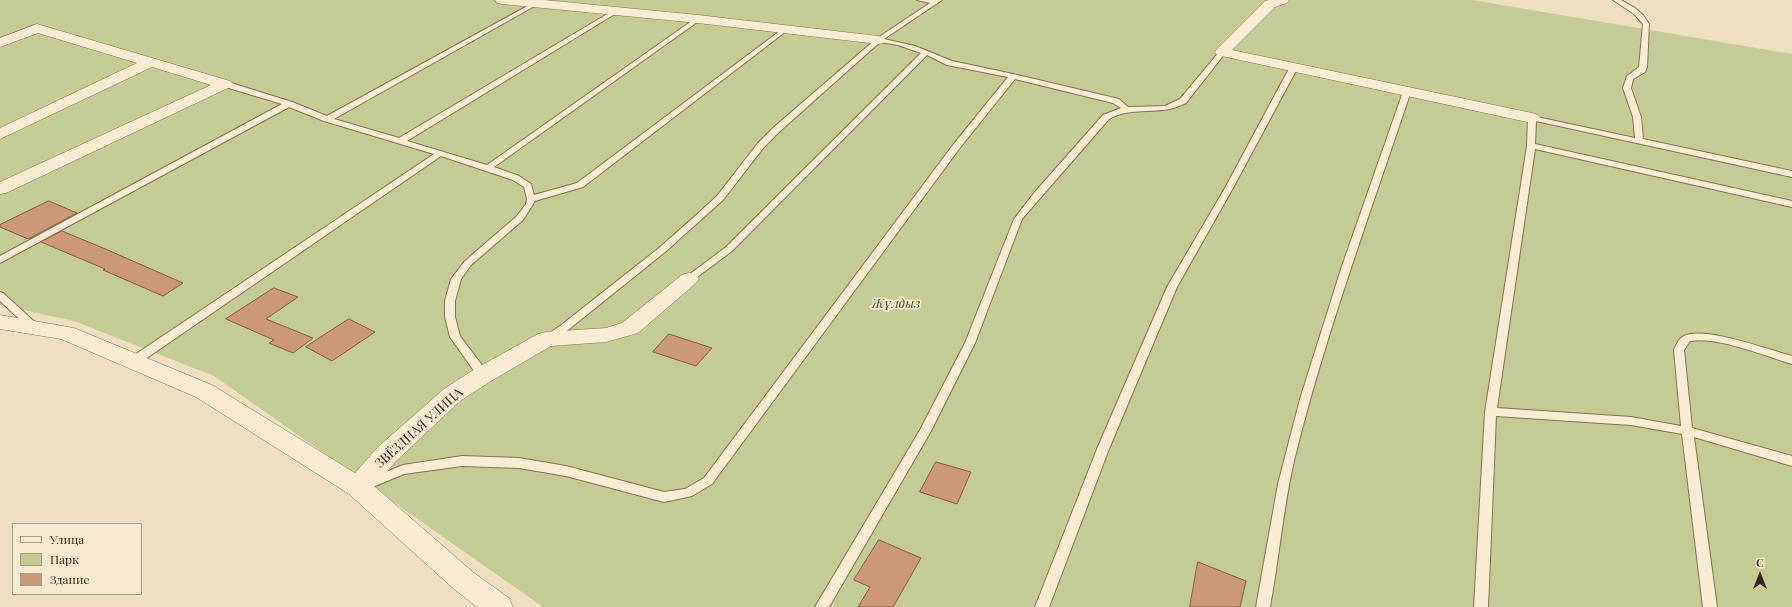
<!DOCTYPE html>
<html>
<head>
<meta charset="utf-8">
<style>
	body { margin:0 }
	#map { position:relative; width:1792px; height:607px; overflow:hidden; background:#eddfc0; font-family:"Playfair Display",serif }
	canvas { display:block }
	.legend { position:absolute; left:12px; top:523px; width:130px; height:72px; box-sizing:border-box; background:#f5ead0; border:1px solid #a89d88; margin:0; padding:5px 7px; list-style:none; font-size:12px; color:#35291d }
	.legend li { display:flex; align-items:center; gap:8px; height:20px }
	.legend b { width:20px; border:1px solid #a89d88 }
	.north { position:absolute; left:1740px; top:555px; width:40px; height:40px; -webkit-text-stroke:3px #f5ead0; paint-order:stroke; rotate:0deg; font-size:11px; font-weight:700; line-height:16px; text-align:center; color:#35291d }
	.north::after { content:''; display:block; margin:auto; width:14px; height:18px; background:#35291d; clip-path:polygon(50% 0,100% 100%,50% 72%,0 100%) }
</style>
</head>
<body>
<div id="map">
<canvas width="1792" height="607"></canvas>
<ul class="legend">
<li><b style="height:5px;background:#f8edd3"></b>Улица</li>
<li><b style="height:11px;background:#c5cb95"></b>Парк</li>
<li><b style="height:11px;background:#cb9976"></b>Здание</li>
</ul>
<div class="north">С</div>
</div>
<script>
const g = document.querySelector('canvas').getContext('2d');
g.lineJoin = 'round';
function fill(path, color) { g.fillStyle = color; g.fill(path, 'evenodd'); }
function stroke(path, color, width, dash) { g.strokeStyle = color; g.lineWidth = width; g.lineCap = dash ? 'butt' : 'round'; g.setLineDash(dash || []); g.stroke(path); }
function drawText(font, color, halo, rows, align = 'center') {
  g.font = font + ' "Playfair Display",serif'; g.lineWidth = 3.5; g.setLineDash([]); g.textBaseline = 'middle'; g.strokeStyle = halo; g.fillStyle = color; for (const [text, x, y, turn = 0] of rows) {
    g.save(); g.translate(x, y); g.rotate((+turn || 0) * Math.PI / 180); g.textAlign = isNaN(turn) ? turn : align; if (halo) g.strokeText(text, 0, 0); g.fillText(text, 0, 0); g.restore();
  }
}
fill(new Path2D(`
	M0 0H1472L1792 54V607H543L214 376 74 321 0 305Z`), '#c5cb95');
const building = new Path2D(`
	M49 201 77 213 28 239 0 227V225Z
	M62 231 103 248 183 283 163 296 103 270 105 269 41 242Z
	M274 288 298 297 266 319 313 338 293 353 269 343 274 340 226 319Z
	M349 319 375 332 332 361 306 347Z
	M669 334 712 348 696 366 653 352Z
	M936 462 971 472 957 504 920 492Z
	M879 540 921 558 893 607H858L870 587 854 580Z
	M1198 562 1246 581 1240 607H1190Z`);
fill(building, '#cb9976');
stroke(building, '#845a3f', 1);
const service = new Path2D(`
	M917 0H942L884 39 915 46 952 61 1013 74 1119 99 1128 107 1165 106 1180 99 1220 51 1226 52 1186 103C1160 117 1134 105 1109 119L1022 219 975 343 931 431 829 607H815L920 430 965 343 1014 219 1034 193 1103 115 1121 108 1113 103 1015 79 959 149 712 484 692 496 664 502 566 476 519 468 462 466 404 474 368 489 364 487 362 484 364 481 403 465 462 456 519 458 566 466 664 492 685 489 704 478 953 145 1008 77 947 65 927 55 732 251 692 281H686L684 279 686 277 726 247 921 53 898 45 880 42 779 132 764 147 723 200 665 252 568 330 550 341H542L541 339 560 326 659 248 693 218 717 196 758 143 773 128 876 39 930 3Z
	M1613 0H1621L1635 8 1643 15 1649 24 1647 67 1645 72 1633 79 1631 88 1641 117 1643 139 1792 171V177L1536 121 1535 144 1792 201V207L1535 149 1497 408 1631 417 1681 426 1674 350C1676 345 1679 338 1684 336 1706 326 1768 350 1792 356V364C1766 356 1716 336 1690 341L1684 350 1692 428 1792 456V466L1694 437 1717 607H1703L1682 434 1631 425 1496 416 1488 607H1474L1485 412 1527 146 1528 118 1532 116 1635 138 1633 117 1623 88 1627 76 1639 67 1643 24 1634 14Z
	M533 3 538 4 334 119 399 138 614 10H618V12L407 141 487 165 696 18H700V20L494 167 519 176 531 184 534 195 577 183 784 28 789 29 583 187 535 201 523 220 471 265 461 279 455 301V317L460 336 487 372 488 375 487 378H479L450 337 445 317V301L451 279 465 261 517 216 526 204 527 199 524 187 513 180 441 156 138 364H130L129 361 130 358 434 154 324 121 289 107 0 263V256L282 104 222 86V82H228L292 102 327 116Z
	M1291 65 1298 67 1233 188 1177 287 1109 449 1049 607H1035L1097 449 1167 287 1225 188Z
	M1404 89H1407L1411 91C1370 214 1325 335 1294 461 1283 509 1279 559 1270 607H1256L1278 484 1300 399 1342 266Z
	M0 292 3 293 38 325 39 327 38 329H30L0 301Z`);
const minor = new Path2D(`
	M495 0H544L698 15 878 36 883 37 885 40 883 43 878 44 698 23 502 4 497 3Z
	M1269 0H1289L1287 3 1275 7 1232 50 1532 113 1538 115 1540 118 1538 121 1532 123 1217 55 1215 52 1217 49 1265 1Z
	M37 24 230 81 233 84 230 87 6 193 0 194V182L211 85 152 67 0 139V128L137 63 38 33 0 47V38Z
	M689 273 696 275 699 279 696 283 638 333 606 342 551 346 491 381 460 401 396 461 374 486 474 573 509 598 513 607H477L454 589 349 494 196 397 61 339 0 329V315L74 328 212 385 355 473 378 447 444 389 475 369 538 334 546 332 606 328 622 323 682 275Z`);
stroke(service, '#867058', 2);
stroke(minor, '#867058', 1);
fill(service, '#f8edd3');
fill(minor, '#f8edd3');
drawText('italic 13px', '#465224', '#f5ead0', [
	["Жұлдыз",896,304]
]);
drawText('13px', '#35291d', '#f5ead0', [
	["ЗВЁЗДНАЯ УЛИЦА",419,428,-42]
]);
</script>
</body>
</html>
